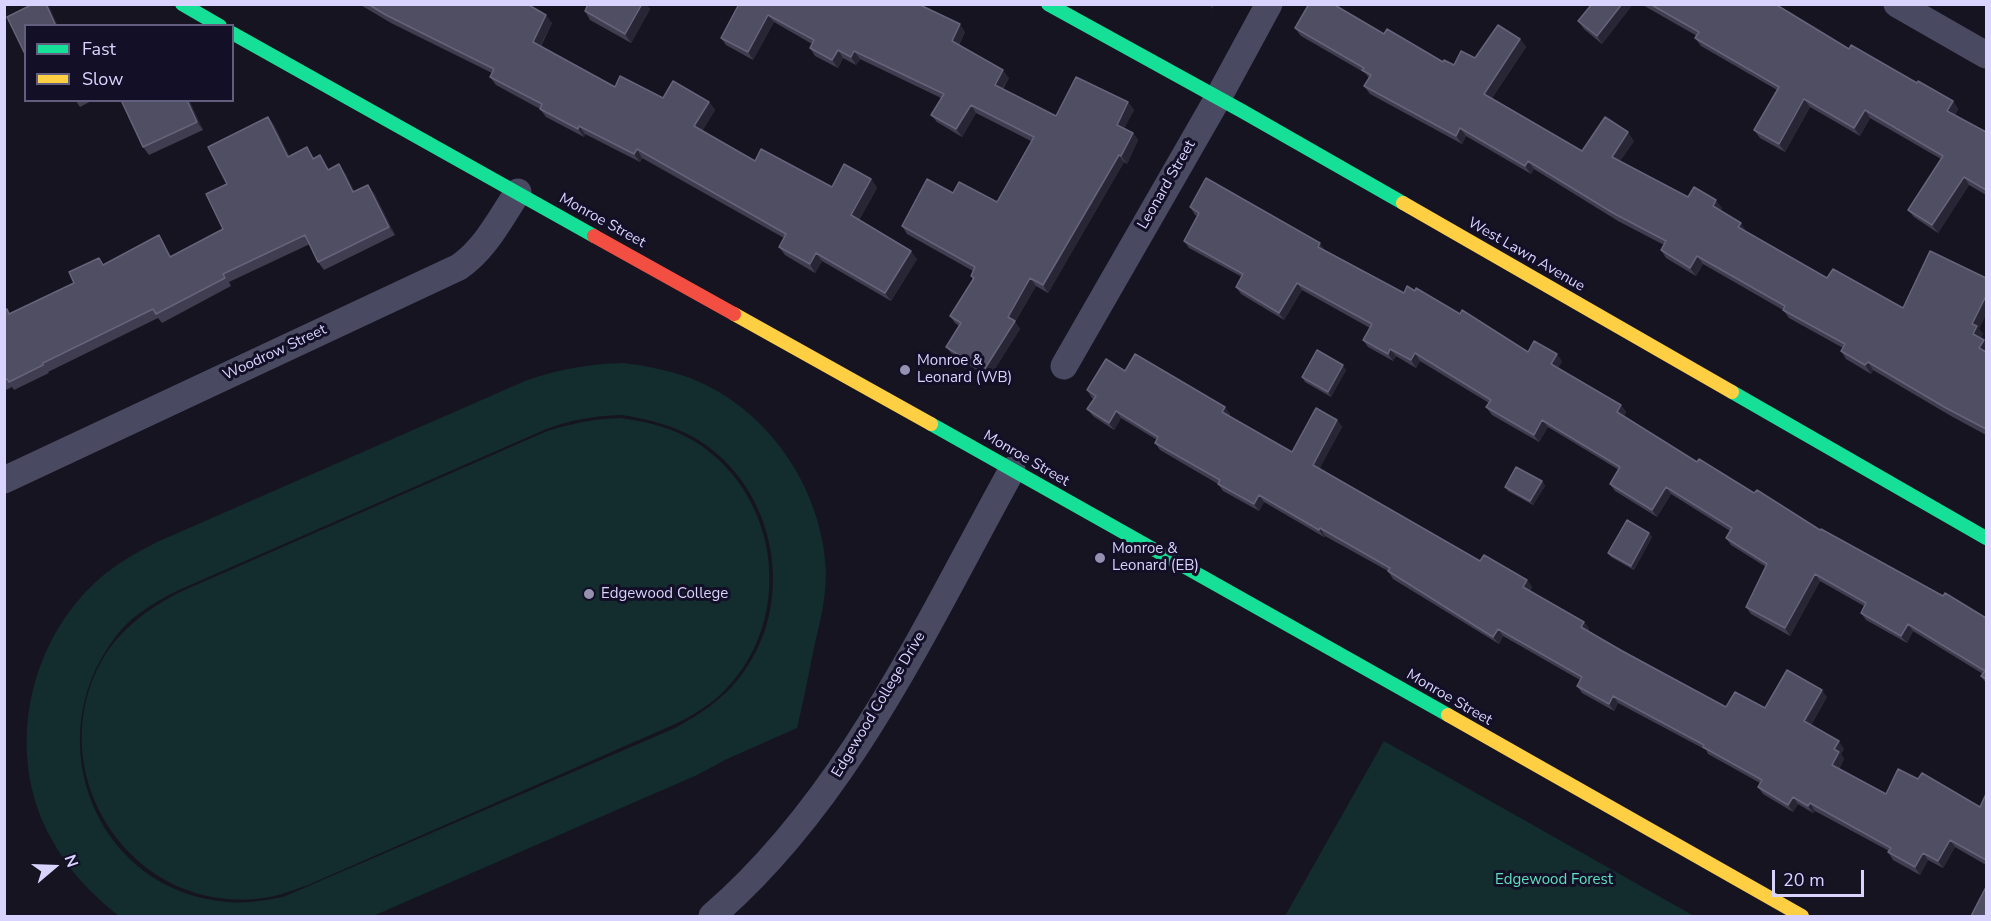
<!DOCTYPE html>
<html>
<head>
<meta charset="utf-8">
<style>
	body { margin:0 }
	#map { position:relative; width:1991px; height:921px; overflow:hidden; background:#161421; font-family:"Nunito Sans",sans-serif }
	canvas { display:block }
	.frame { position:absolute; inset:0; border:6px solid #d9d4ff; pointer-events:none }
	.legend { position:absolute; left:24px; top:24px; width:210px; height:78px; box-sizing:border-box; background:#130f26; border:2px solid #625e7d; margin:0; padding:8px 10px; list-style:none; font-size:18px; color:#d9d4ff }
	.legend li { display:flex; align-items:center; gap:12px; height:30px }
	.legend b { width:30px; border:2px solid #625e7d }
	.north { position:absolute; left:24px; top:837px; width:60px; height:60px; -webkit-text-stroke:4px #130f26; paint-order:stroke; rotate:71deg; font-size:16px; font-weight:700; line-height:24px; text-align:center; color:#d9d4ff }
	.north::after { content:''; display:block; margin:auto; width:21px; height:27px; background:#d9d4ff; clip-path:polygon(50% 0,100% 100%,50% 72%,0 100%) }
	.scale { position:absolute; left:1772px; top:870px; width:92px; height:27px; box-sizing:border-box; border:3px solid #d9d4ff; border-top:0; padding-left:8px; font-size:18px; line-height:21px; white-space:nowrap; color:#d9d4ff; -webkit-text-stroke:4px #130f26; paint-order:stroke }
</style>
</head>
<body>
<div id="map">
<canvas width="1991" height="921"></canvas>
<div class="frame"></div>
<ul class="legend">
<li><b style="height:8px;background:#16e098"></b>Fast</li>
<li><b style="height:8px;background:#ffcf43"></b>Slow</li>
</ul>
<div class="north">N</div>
<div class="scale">20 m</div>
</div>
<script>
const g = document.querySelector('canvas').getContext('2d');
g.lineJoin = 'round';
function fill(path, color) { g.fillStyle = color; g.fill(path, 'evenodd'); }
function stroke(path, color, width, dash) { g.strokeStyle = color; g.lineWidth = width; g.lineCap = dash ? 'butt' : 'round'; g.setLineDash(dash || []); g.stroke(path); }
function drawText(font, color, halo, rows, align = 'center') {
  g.font = font + ' "Nunito Sans",sans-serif'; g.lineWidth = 6; g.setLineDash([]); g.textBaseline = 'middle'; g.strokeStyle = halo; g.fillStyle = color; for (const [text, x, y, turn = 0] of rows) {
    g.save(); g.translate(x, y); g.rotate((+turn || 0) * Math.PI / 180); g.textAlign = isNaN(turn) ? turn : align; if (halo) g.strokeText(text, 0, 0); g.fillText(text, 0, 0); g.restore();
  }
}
fill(new Path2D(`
	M624 363C647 366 668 370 690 378 768 408 823 489 826 572 826 597 821 619 815 643 809 671 804 700 797 728L727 759 697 775 373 916H119C91 894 68 870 51 838 4 753 28 642 99 579 116 564 136 553 157 542L525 381C559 369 587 364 624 363ZM621 415C647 419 672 425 695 438 777 486 799 604 739 678 722 700 699 715 675 728L283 897C265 900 247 904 229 902 97 893 37 741 114 639 130 616 155 602 179 590L544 430C570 420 593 416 621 415Z
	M621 418C647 422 671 427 694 441 783 496 796 625 719 696 705 708 690 717 673 725L308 885C291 891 274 898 255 899 128 910 40 771 102 660 120 629 149 608 180 592L545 432C571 423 594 419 621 418Z
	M1384 741 1694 916H1285Z`), '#132c2d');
stroke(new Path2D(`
	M1897 4 1986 55
	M1064 366 1218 98 1269 4
	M4 480 459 267C486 248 500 219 518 192
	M712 916C848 799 926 625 1012 470`), '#4a4962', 27);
stroke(new Path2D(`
	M182 4 220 26
	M1048 4 1242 111 1403 203
	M232 33 594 236
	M1732 392 1986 538
	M931 424 1448 715`), '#16e098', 14);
stroke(new Path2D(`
	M1403 203 1732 392
	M734 314 931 424
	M1448 715 1802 916`), '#ffcf43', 14);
stroke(new Path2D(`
	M594 236 734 314`), '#f24e42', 14);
fill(new Path2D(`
	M359 4H527L552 23 541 46 615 87 663 98 709 102 715 110 702 131 755 161 832 187 871 179 877 188 859 220 917 259 891 301 822 261 815 273 785 255 779 247 784 238 642 158 640 162 585 134 584 137 546 117 540 109 496 85 490 77 492 73 391 23Z
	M588 4H646L650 9 631 43 590 20 585 11Z
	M739 4 965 32 959 45 1009 78 1003 89 1056 116 1128 102 1134 110 1124 128 1133 133 1138 140 1127 164 1124 162 1048 293 1036 286 1015 322 1020 329 989 378 952 354 946 347 959 326 955 323 950 316 973 280 971 276 973 271 907 234 902 226 953 193 997 202 1031 141 976 113 962 137 937 122 931 115 941 98 860 59 856 65 843 58 838 68 815 56 810 48 812 44 774 22 753 60 726 45 721 38Z
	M1592 4H1633L1602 44 1584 29 1578 21Z
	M1641 4H1775L1849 49 1953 101 1958 109 1955 115 1986 132V195L1969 185 1938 233 1914 217 1908 210 1941 159 1870 118 1860 136 1810 107 1785 152 1760 138 1754 130 1777 90 1701 46 1695 38 1697 36Z
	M1295 28 1384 34 1443 62 1454 65 1475 58 1520 39 1526 47 1492 98 1582 151 1634 141 1620 161 1688 197 1722 208 1720 211 1746 231 1827 278 1903 308 1979 329 1983 334 1980 338 1986 344V435L1951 416 1873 370 1871 374 1846 359 1841 351 1843 348 1789 318 1783 310 1703 264 1696 276 1666 258 1661 250 1664 245 1618 221 1534 169 1531 174 1466 136 1462 144 1370 94 1364 86 1369 78 1365 73 1301 36Z
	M75 100H93L80 107Z
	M189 100 203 130 149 155 143 147Z
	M268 117 274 125 289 156 307 147 314 158 320 155 329 170 345 173 354 191 374 193 395 235 324 270 318 262 310 244 229 282 231 286 162 323 158 318 48 372 49 373 14 390 12 387 4 391V310L10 314 74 283 104 264 159 235 171 256 223 229 227 184Z
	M1190 207 1325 250 1404 293 1460 314 1528 352 1562 361 1558 368 1621 405 1626 412 1624 416 1697 462 1820 530 1943 596 1986 618V683L1981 676 1983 674 1913 631 1907 643 1866 620 1861 613 1864 606 1820 581 1790 636 1751 614 1746 607 1766 567 1731 545 1726 538 1730 531 1671 494 1657 517 1615 491 1610 484 1619 470 1548 427 1539 442 1492 415 1486 407 1489 403 1420 361 1416 368 1396 356 1393 361 1368 347 1363 340 1370 328 1302 290 1284 320 1241 294 1236 287 1242 277 1189 248 1184 241 1197 216 1195 215Z
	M1346 370 1331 397 1305 382 1302 377Z
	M1125 371 1230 414 1229 416 1292 452 1337 420 1342 427 1319 469 1480 561 1527 580 1532 587 1530 591 1584 622 1589 629 1588 631 1726 707 1765 708 1827 697 1811 725 1844 749 1841 754 1844 759 1839 769 1886 794 1980 807 1986 794V865L1955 847 1943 868 1928 860 1920 875 1893 860 1888 852 1889 851 1815 811 1813 813 1798 804 1793 812 1763 794 1758 787 1760 783 1708 754 1706 750 1618 703 1614 711 1582 693 1577 686 1580 680 1503 636 1499 644 1393 579 1388 571 1325 536 1324 537 1264 502 1259 511 1223 491 1218 484 1160 450 1155 443 1157 440 1121 418 1114 430 1093 416 1087 409 1094 399 1092 398 1087 390Z
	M1542 481 1545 486 1533 505 1508 491 1505 487Z
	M1649 533 1652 537 1634 570 1611 557 1608 553Z`), '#403d50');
fill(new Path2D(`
	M46 4H48L50 8 58 26H56Z
	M642 4H646L650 9 631 43 625 34Z
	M1209 4H1215L1212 9Z
	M1622 4H1633L1602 44 1597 36Z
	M546 15 552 23 538 50 533 42Z
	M768 15 774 22 753 60 748 52Z
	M960 24 965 32 957 48 952 41Z
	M1520 39 1526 47 1489 102 1484 94Z
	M838 50 843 58 838 68 832 60Z
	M854 51 860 59 856 65 851 57Z
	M1003 70 1009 78 1000 92 995 85Z
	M1804 99 1810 107 1785 152 1779 144Z
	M187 100H189L203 130 197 122Z
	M1953 101 1958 109 1953 119 1947 111Z
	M709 102 715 110 700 134 694 126Z
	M1128 102 1134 110 1122 133 1117 125Z
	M971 105 976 113 962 137 956 129Z
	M1865 110 1870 118 1860 136 1854 128Z
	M268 117 274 125 294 165 288 157Z
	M579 126 585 134 584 137 578 129Z
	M1460 128 1466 136 1462 144 1456 136Z
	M1628 132 1634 141 1617 165 1612 157Z
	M1133 133 1138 140 1127 164 1121 156Z
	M637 149 642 158 640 162 634 154Z
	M1119 155 1124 162 1048 293 1043 285Z
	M1528 161 1534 169 1531 174 1525 166Z
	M339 164 345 173 359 200 353 192Z
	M1964 177 1969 185 1938 233 1932 225Z
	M871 179 877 188 857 223 851 215Z
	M368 185 374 193 395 235 389 227Z
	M1716 200 1722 208 1718 214 1713 206Z
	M1741 223 1746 231 1738 227Z
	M159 235 164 243 176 265 170 257Z
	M1320 243 1325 250 1323 254 1318 247Z
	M911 251 917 259 891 301 885 293Z
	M816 253 822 261 815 273 810 264Z
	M1697 256 1703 264 1696 276 1690 268Z
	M1030 278 1036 286 1015 322 1020 329 989 378 984 370 1008 317Z
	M1297 283 1302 290 1284 320 1279 313Z
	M1986 296V315L1979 329 1983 334 1979 342 1973 334 1972 324Z
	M1984 340 1986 344V353L1979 348Z
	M1390 349 1396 356 1393 361 1388 354Z
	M1415 353 1420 361 1416 368 1411 360Z
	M1557 354 1562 361 1557 371 1551 364Z
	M1868 362 1873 370 1871 374 1865 365Z
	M1343 365 1346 370 1331 397 1328 392Z
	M1621 405 1626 412 1622 419 1617 412Z
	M1225 407 1230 414 1227 419 1222 412Z
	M1116 411 1121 418 1114 430 1109 423Z
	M1337 420 1342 427 1318 472 1313 465Z
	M1542 420 1548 427 1539 442 1534 435Z
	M1542 481 1545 486 1533 505 1530 501Z
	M1666 487 1671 494 1657 517 1652 510Z
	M1259 495 1264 502 1259 511 1254 504Z
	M1320 528 1325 536 1324 537 1319 530Z
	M1649 533 1652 537 1634 570 1631 566Z
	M1815 574 1820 581 1790 636 1785 628Z
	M1527 580 1532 587 1528 594 1523 587Z
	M1584 622 1589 629 1586 635 1581 627Z
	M1908 624 1913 631 1907 643 1901 636Z
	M1498 629 1503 636 1499 644 1493 637Z
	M1822 690 1827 697 1809 728 1804 721Z
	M1613 696 1618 703 1614 711 1609 704Z
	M1839 741 1844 749 1841 754 1844 759 1837 772 1832 765 1834 749Z
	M1793 797 1798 804 1793 812 1788 805Z
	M1810 803 1815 811 1813 813 1808 806Z
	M1950 840 1955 847 1943 868 1938 861Z
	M1923 853 1928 860 1920 875 1915 867Z`), '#282635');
const building = new Path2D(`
	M33 4H46L56 26H26V56L7 17Z
	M368 4H527L546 15 533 42 615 87 620 76 663 98 673 81 709 102 694 126 755 161 761 149 832 187 844 164 871 179 851 215 911 251 885 293 816 253 810 264 779 247 786 234 637 149 634 154 579 126 578 129 540 109 542 104 490 77 494 69 386 15Z
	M588 4H642L625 34 585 11Z
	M739 4H918L960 24 952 41 1003 70 995 85 1056 116 1076 77 1128 102 1117 125 1133 133 1121 156 1119 155 1043 285 1030 278 1008 317 1015 321 984 370 946 347 961 323 950 316 974 278 971 276 975 267 902 226 927 179 953 193 959 182 997 202 1034 137 971 105 956 129 931 115 944 94 854 51 851 57 838 50 832 60 810 48 814 40 768 15 748 52 721 38Z
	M1309 4H1333L1384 34 1387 29 1443 62 1444 60 1454 65 1461 51 1475 58 1498 25 1520 39 1484 94 1582 151 1605 117 1628 132 1612 157 1688 197 1694 187 1716 200 1713 206 1741 223 1738 227 1827 278 1833 269 1903 308 1930 251 1986 278V296L1972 324 1977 326 1973 334 1984 340 1979 348 1986 352V429L1946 408 1868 362 1865 365 1841 351 1845 344 1783 310 1785 306 1697 256 1690 268 1661 250 1666 241 1613 213 1528 161 1525 166 1460 128 1456 136 1364 86 1371 75 1362 70 1364 68 1295 28Z
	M1592 4H1622L1597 36 1578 21Z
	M1650 4H1775L1849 49 1851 45 1917 83 1918 81 1953 101 1947 111 1986 132V190L1964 177 1932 225 1908 210 1943 156 1865 110 1854 128 1804 99 1779 144 1754 130 1779 87 1695 38 1699 32Z
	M121 100H187L197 122 143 147Z
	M268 117 288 157 307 147 313 159 320 155 328 170 339 164 353 192 368 185 389 227 318 262 305 235 223 274 225 278 156 314 153 309 43 363V365L9 382 7 379 4 380V310L7 309 9 314 74 283 69 272 99 258 103 265 159 235 170 257 223 229 206 194 227 184 208 147Z
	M1206 178 1320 243 1318 247 1404 293 1407 286 1415 291 1416 288 1460 314 1462 310 1528 352 1534 341 1557 354 1551 364 1621 405 1617 412 1697 462 1699 459 1754 493 1757 490 1820 530 1821 529 1943 596 1945 593 1986 618V679L1981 676 1985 671 1908 624 1901 636 1861 613 1866 603 1815 574 1785 628 1746 607 1767 564 1726 538 1732 528 1666 487 1652 510 1610 484 1620 467 1542 420 1534 435 1486 407 1491 400 1415 353 1411 360 1390 349 1388 354 1363 340 1372 324 1297 283 1279 313 1236 287 1243 274 1184 241 1199 213 1190 207Z
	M1317 350 1343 365 1328 392 1302 377Z
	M1135 354 1225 407 1222 412 1292 452 1316 408 1337 420 1313 465 1480 561 1484 555 1527 580 1523 587 1584 622 1581 627 1622 651 1726 707 1735 692 1765 708 1787 670 1822 690 1804 721 1839 741 1834 749 1839 752 1832 765 1886 794 1898 769 1918 779 1922 773 1980 807 1986 794V860L1950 840 1938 861 1923 853 1915 867 1888 852 1891 848 1810 803 1808 806 1793 797 1788 805 1758 787 1762 780 1703 747 1704 745 1613 696 1609 704 1577 686 1582 677 1498 629 1493 637 1388 571 1390 568 1320 528 1319 530 1259 495 1254 504 1218 484 1220 480 1155 443 1158 437 1116 411 1109 423 1087 409 1096 396 1087 390 1106 359 1125 371Z
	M1516 467 1542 481 1530 501 1505 487Z
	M1627 520 1649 533 1631 566 1608 553Z
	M1986 887V916H1971Z`);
fill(building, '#504e63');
stroke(building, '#66637b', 1.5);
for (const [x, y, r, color] of [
	[905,370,6,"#9591b1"],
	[1100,558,6,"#9591b1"],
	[589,594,6,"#9591b1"]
]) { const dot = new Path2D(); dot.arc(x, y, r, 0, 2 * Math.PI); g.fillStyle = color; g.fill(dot); stroke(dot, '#130f26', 2); }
drawText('15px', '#d9d4ff', '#130f26', [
	["Leonard Street",1167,185,-60],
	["Monroe Street",602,221,29],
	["West Lawn Avenue",1526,255,30],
	["Woodrow Street",275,353,-25],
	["Monroe Street",1026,459,30],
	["Monroe Street",1449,698,30],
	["Edgewood College Drive",879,705,-59]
]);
drawText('15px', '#d9d4ff', '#130f26', [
	["Monroe &",917,361],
	["Leonard (WB)",917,378],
	["Monroe &",1112,549],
	["Leonard (EB)",1112,566],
	["Edgewood College",601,594]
], 'left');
drawText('15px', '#5fe0c0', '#130f26', [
	["Edgewood Forest",1554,880]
]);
</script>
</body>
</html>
